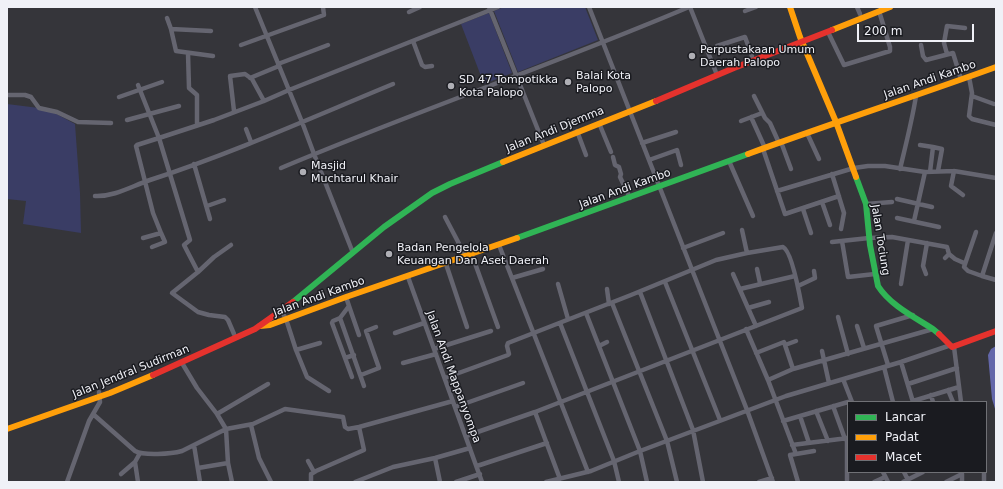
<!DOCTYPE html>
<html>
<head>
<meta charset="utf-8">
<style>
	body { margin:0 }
	#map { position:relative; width:1003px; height:489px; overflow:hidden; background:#35353a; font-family:"DejaVu Sans",sans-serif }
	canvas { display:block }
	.frame { position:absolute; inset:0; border:8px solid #f0f1f7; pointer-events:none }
	.legend { position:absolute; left:847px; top:401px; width:140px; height:72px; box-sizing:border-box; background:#1a1b20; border:1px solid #707176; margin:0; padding:5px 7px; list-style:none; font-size:12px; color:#f0f1f7 }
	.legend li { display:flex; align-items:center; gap:8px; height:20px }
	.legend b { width:20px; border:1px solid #707176 }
	.scale { position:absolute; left:857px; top:24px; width:117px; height:18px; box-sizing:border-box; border:2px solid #f0f1f7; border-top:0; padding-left:5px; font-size:12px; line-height:14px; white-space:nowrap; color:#f0f1f7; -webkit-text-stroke:3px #1a1b20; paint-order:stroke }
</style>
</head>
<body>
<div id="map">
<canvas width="1003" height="489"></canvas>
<div class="frame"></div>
<ul class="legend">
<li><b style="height:5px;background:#30b455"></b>Lancar</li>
<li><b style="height:5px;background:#ff9f0a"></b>Padat</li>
<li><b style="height:5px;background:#e5322d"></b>Macet</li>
</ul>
<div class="scale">200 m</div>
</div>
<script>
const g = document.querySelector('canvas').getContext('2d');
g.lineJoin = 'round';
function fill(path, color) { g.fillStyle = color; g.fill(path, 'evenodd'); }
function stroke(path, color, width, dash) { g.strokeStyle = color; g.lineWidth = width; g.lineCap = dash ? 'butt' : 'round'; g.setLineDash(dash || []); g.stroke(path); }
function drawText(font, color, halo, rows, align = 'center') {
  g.font = font + ' "DejaVu Sans",sans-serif'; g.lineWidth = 3; g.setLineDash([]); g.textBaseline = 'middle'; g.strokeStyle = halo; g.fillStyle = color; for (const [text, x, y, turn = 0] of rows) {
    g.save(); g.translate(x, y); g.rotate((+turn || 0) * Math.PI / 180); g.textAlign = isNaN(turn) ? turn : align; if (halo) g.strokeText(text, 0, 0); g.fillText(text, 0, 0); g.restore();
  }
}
fill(new Path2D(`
	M504 7H585L598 40 518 72 494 11Z
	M489 13 512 73 484 84 461 24Z
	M7 104 47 109 75 124 80 193 81 233 23 224 26 201 7 199Z`), '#3a3d65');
fill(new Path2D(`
	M996 346V412L992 399 988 355 991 349Z`), '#6367aa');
stroke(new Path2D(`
	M255 7 302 122 314 154 353 253
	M489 7 544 145
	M589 7 747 410 773 482
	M690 7 717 75
	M857 7 860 14
	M745 11 756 7
	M409 12 420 7
	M167 18 171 29
	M211 31 171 29 176 51 213 56
	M828 32 844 65 890 51V47L879 11
	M413 41 422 65 425 67 432 66
	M241 45 324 15 323 7
	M921 45 923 56 926 60 953 53 961 79
	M717 46 745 37 752 56
	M188 53 189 88 197 95V125
	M947 54 944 43 947 26 965 28
	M278 64 328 45
	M969 77 972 93 969 116 972 119 996 125
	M250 78 279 66
	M138 85 159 138 137 145 136 146 153 213 161 233 143 238
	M7 95H25L31 97 39 108 57 112 78 122 111 123
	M754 96 765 118 770 123 779 143
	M972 96 994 104
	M119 97 162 82
	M234 111 230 76 245 74 252 79 264 101
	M751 117 765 148
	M127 120 179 106
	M741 121 762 113
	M599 123 611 152
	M246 129 251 142
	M577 131 586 155
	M807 133 819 159
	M781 142 791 169
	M642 143 676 132
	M920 145 933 147 930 172
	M933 147 942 149 938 171
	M763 149 785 214 839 196
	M613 157 615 165 619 167 621 174 620 177 630 198
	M649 160 677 150 681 165
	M729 161 753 216
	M194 164 210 219
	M281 168C416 111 555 64 689 7
	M900 169C906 144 912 121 916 96
	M954 171 951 186 963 195
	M832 174 844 213 841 229
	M777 191 854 168 868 166H885L925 172 954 171 996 178
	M95 196C114 197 132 186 150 180 233 153 313 117 393 84
	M897 199 932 207
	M822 202 830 225
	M866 204 892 202
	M207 206 224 200
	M803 209 811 233
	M445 217 466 257
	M897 218 939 227
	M914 221 925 172
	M742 230 747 253
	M976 232 964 267 968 271 982 276
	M996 233 982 276 996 280
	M842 241 848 277 875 274
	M832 242 869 238 892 237 947 247 949 254 945 258
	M499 245 588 472
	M152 247 165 242 161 233
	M683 248 723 233
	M949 254 955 259 964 263
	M472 255 498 327
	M446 264 467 327
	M757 269 760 283
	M198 272 214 257 231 245
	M733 274 748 308 769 302
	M926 274 923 266 927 243
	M408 277 482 482
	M512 278 543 269
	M665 282 720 420
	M558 284 568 319
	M901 284 908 240
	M798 286 815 278 814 271
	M607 289 609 304
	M740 289 795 276
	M640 292 693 430 703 482
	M346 297 349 306 340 318 364 386
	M612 303 667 441 677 482
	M349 306 359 335
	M748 308 756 326
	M281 310 286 319 296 350 307 377 329 391
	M586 313 640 451 647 482
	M838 317 848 354
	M340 318 333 321 332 323 345 358 354 355
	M560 323 614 461 619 482
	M857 326 864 348
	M746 329 768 380 796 454
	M395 333 424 323
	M234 334 228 320 225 317 209 315 198 312 172 293 198 272 184 245 190 240 159 138 214 120 264 101 289 90 498 7
	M785 345 796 341
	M599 346 607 342
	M954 347 961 402
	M434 349 491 331
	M296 350 320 343
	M822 351 829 383
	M756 353 784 342 793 369
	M345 358 352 377
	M901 362 913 402
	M182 363 197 388 217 414 226 429 228 463 232 482
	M403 363 436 354
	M888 365 876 326 913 315
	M884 367 893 402
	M361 375 379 368 366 331 376 327
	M445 378 508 355 509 354 507 346 508 343 631 295 716 260 747 253 783 247C792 251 800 297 802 308L535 412 466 436
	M843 379 852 402
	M768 380 793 369 933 329
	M908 384 957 368
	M948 390 953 402
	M931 395 933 402
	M913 401 959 387
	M833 406 845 439
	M455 407 523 383
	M816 411 828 441
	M535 412 560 479
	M93 414 135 451C144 456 171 454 182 451L226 429 253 424 285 409 343 417 345 427 348 429 359 427 453 401
	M217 414 268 384
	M800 416 809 443
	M783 421 848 402
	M251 425 259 458 271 482
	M194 445 200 482
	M792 445 848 438
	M435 458 440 482
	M308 461 314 472
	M135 462 138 482
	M477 466 547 443
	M198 468 228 463
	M883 472 888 482
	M904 472 908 480
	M984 472V482
	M121 474 135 462 140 453
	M67 482 89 421 100 402 99 392
	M311 482V474L316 471 364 450 359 427
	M355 482 393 467 435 458 470 448
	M456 482 480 474
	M546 482 591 471 640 451 786 396 901 362 951 345
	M759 482 772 478
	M798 482 790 455 814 451
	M847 482V438
	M874 482 885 477
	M903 482 923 472
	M946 482 962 474V482`), '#656570', 4.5);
stroke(new Path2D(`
	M856 177 866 204 870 245 878 286C890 305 914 317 933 329L939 334
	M517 238 748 154
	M293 302 384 227 432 193 450 184 503 162`), '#30b455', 6);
stroke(new Path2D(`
	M790 7 800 37 836 122 856 177
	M832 30 890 7
	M748 154C830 124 913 97 996 67
	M503 162 656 101
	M260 326 270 325 346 297 517 238
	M7 429 110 393 153 375`), '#ff9f0a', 6);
stroke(new Path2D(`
	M656 101 734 68 832 30
	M939 334 952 347 996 331
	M153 375 255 329 293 302`), '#e5322d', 6);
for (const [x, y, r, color] of [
	[692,56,4,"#afafb5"],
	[568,82,4,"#afafb5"],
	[451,86,4,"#afafb5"],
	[303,172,4,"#afafb5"],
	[389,254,4,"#afafb5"]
]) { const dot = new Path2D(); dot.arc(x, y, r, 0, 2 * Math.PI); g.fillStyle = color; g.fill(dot); stroke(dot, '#1a1b20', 1.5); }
drawText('11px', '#f0f1f7', '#1a1b20', [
	["Perpustakaan Umum",700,50],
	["Daerah Palopo",700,63],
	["Balai Kota",576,76],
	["Palopo",576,89],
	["SD 47 Tompotikka",459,80],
	["Kota Palopo",459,93],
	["Masjid",311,166],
	["Muchtarul Khair",311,179],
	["Badan Pengelola",397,248],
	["Keuangan Dan Aset Daerah",397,261]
], 'left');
drawText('11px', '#f0f1f7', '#1a1b20', [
	["Jalan Andi Kambo",930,80,-19],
	["Jalan Andi Djemma",555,130,-22],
	["Jalan Andi Kambo",625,189,-20],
	["Jalan Tociung",880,240,81],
	["Jalan Andi Kambo",319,297,-20],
	["Jalan Jendral Sudirman",131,372,-22],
	["Jalan Andi Mappanyompa",453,377,70]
]);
</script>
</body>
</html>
